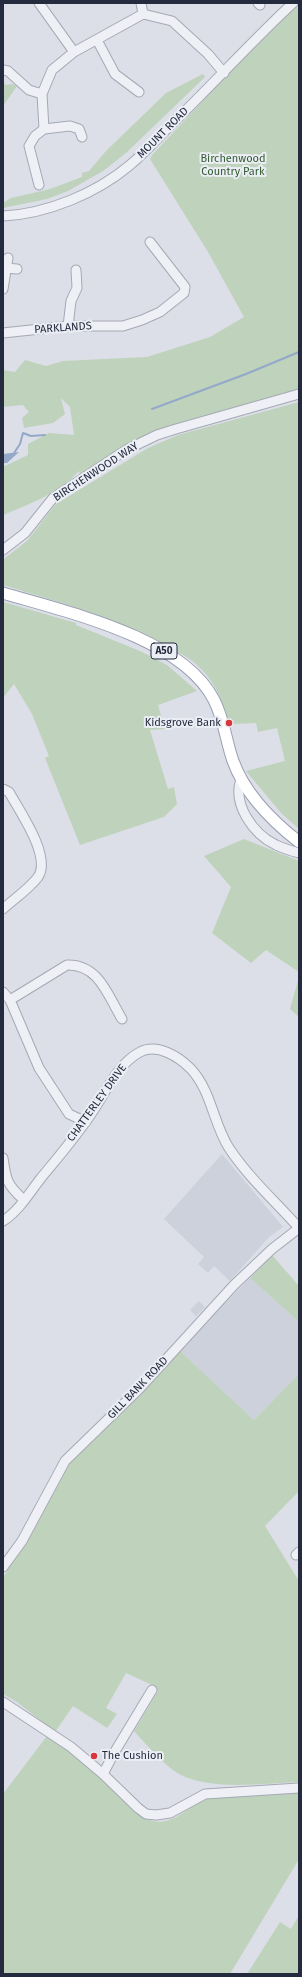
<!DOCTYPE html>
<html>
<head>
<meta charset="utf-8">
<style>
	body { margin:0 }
	#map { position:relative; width:302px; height:1977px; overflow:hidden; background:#dcdfe7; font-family:"Fira Sans",sans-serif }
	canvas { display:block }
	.frame { position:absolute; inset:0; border:4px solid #252b3e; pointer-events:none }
</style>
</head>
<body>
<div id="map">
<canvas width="302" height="1977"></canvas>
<div class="frame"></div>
</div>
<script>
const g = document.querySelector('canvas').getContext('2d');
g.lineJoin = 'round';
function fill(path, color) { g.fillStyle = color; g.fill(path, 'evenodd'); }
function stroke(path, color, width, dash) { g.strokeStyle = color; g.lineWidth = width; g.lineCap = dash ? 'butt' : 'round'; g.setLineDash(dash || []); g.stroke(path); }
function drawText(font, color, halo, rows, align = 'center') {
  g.font = font + ' "Fira Sans",sans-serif'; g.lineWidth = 4; g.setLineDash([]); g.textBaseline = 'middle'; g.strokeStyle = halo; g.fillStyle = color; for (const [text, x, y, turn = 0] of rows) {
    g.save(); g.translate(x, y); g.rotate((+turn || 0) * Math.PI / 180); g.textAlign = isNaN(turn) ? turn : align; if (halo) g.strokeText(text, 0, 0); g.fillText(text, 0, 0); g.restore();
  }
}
fill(new Path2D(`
	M222 1154 283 1227 269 1237 230 1281 214 1266 208 1273 198 1264 204 1257 164 1219Z
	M250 1278 299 1322V1374L254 1420 180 1351 203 1325Z
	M199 1301 205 1307 196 1316 190 1310Z`), '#cdd1dc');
fill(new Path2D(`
	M299 3V394L155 436 81 480 79 471C59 493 30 504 3 515V467L28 455V444L49 433 74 435 70 407 61 398 65 414 53 423 24 428 22 418 29 412 23 405 3 407V370L15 372 25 360 46 366 63 361 147 357 210 337 244 317 208 252 150 159 152 155 268 32Z
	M203 74 205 77 126 153 103 171 68 191 47 199 3 208V203L11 198 50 189 82 177V173L89 171 106 151 166 93Z
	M3 82 6 85 12 84 17 86 3 106Z
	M299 402V829L281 813 246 771 285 761 277 728 258 732 256 723 230 724C223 703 217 685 201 669 194 661 185 656 176 651 124 619 61 603 3 585V562L5 558 27 541 56 504 148 448 178 435Z
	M3 602 76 623V625L140 651 167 665 197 691 158 705 165 729 150 730 168 789 174 787 177 804 164 817 80 845 45 758 49 756 32 714 14 684 3 698Z
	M244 839 299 861V972L266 950 251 963 212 933 231 887 204 856Z
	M299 977V1017L290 1009Z
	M272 1255 299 1286V1322L250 1278Z
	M180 1351 254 1420 299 1374V1491L265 1526 299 1581V1782C263 1783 214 1791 181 1775 166 1768 145 1743 134 1731L158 1691 150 1684 126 1673 106 1708 117 1714 107 1728 73 1706 55 1732 17 1702 3 1694V1578L66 1466Z
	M47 1736C63 1746 79 1757 93 1770 111 1785 130 1815 153 1821 173 1826 190 1805 208 1798 228 1791 276 1794 299 1793V1859L230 1974H3V1794Z
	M299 1915V1974H247L280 1922 291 1929Z`), '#bfd2bc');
fill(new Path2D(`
	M19 452 7 463H3V454Z`), '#94a8ca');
stroke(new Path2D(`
	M152 409 246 374 299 352
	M14 453 20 444 23 433 31 436 45 435`), '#94a8ca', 2);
const minor = new Path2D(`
	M39 3 74 52
	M141 3 143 14
	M258 3 260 5
	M97 40 115 74 139 92
	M3 70 8 71 29 90 42 94
	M44 129 70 126 79 129 82 137
	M39 185 29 146 35 136 44 129 42 94 52 70 74 52 143 14 172 21 208 54 224 73
	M3 216C47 214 97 193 130 165 148 150 163 132 180 116 218 79 254 39 293 3
	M6 268 17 269
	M3 289 8 258
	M68 326 71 301 77 288 76 270
	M3 333 68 326H123L142 320 160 312 184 293 185 287 150 242
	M3 550 25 533 53 498 126 450 157 435 176 429 299 394
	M241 779C232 804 253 834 276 845 283 848 291 851 299 853
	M3 789 9 792C19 810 52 857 38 877 29 889 14 899 3 909
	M3 992 10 1000 39 1068 69 1114 86 1122
	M10 1000 67 965C99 964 108 996 122 1019
	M3 1158C6 1180 7 1185 24 1200
	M3 1221C19 1211 30 1192 41 1178 60 1155 79 1133 95 1108 107 1089 119 1063 140 1052 158 1043 179 1057 191 1069 212 1092 213 1123 229 1148 248 1177 276 1202 299 1228
	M296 1555 299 1552
	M3 1567 22 1541 65 1461 140 1388 234 1285 272 1249 299 1228
	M3 1702 71 1747 103 1774 138 1808 146 1814 156 1815 170 1813 205 1794 299 1788
	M103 1774 114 1753 152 1690`);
const major = new Path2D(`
	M3 593C66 612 182 637 214 700 224 719 226 741 233 761 245 794 272 821 299 842`);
stroke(minor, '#a5a9b4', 11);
stroke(major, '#9aa1b3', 13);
stroke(minor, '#eef0f5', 9);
stroke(major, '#fff', 11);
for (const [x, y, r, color] of [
	[229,723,4,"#d6363c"],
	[94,1756,4,"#d6363c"]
]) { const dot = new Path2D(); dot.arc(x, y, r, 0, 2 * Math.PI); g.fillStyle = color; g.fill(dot); stroke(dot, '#ebeef5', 1.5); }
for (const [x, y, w] of [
	[164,651,26]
]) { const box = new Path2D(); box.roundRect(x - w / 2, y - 8, w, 16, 3); g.fillStyle = '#ebeef5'; g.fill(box); stroke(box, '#252b3e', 1); }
drawText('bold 10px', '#252b3e', null, [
	["A50",164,651]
]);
drawText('11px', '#252b3e', '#ebeef5', [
	["MOUNT ROAD",163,133,-45],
	["PARKLANDS",63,328,-4],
	["BIRCHENWOOD WAY",96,472,-33],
	["CHATTERLEY DRIVE",97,1103,-54],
	["GILL BANK ROAD",138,1388,-46]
]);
drawText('11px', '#345b31', '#ebeef5', [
	["Birchenwood",233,159],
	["Country Park",233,172]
]);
drawText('11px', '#252b3e', '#ebeef5', [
	["Kidsgrove Bank",221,723],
	["The Cushion",102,1756,"left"]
], 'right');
</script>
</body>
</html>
